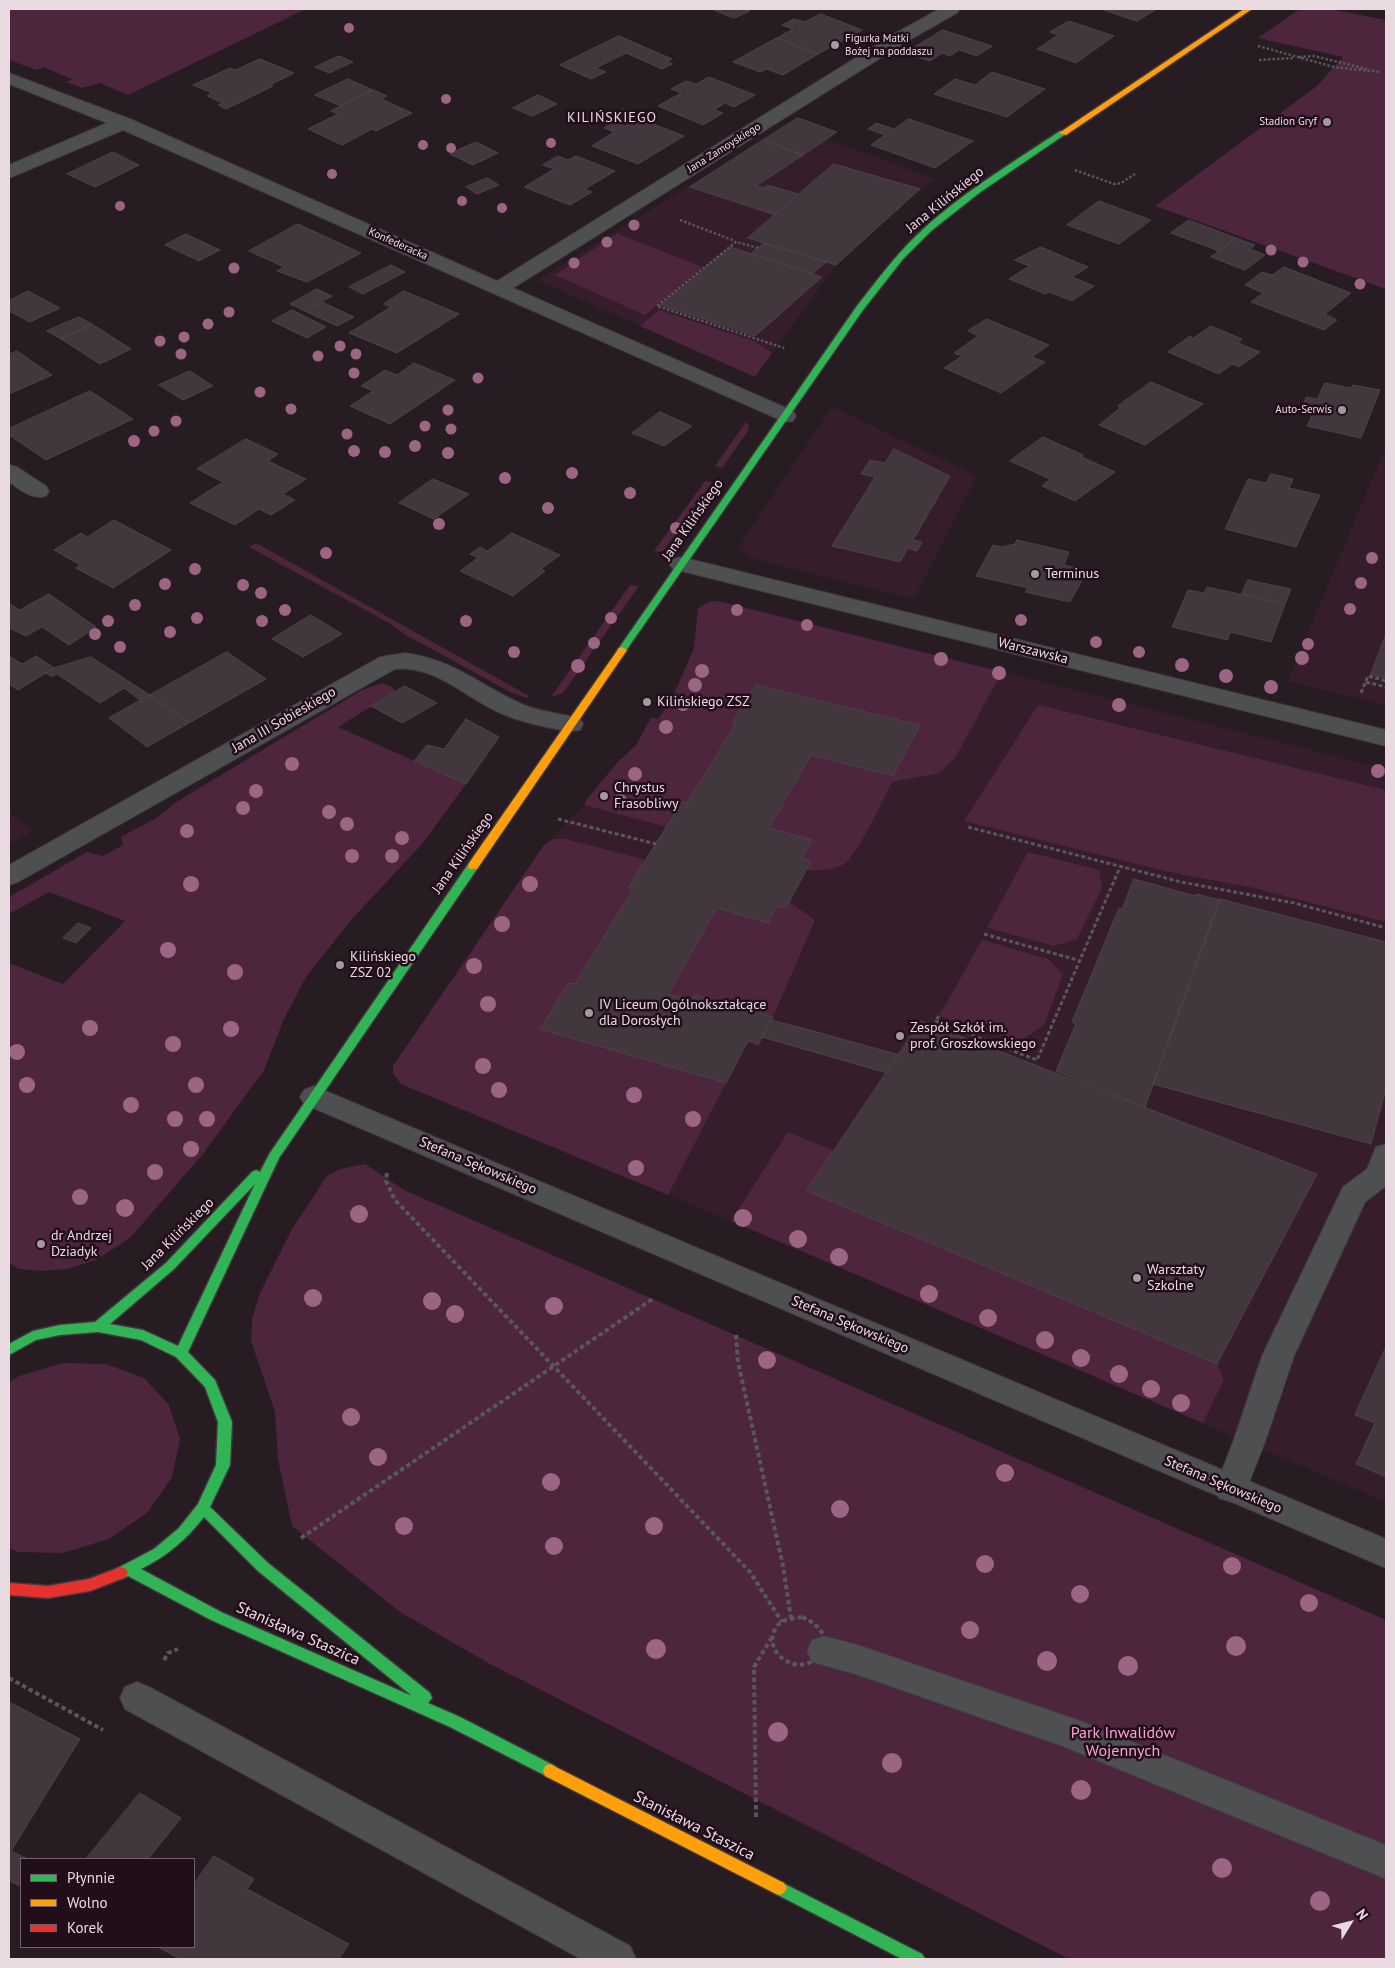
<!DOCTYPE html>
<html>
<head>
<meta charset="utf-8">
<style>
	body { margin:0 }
	#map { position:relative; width:1395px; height:1968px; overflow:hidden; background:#271c22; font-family:"PT Sans",sans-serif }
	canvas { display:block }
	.frame { position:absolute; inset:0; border:10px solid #e9dae2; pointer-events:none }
	.legend { position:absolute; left:20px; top:1858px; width:175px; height:90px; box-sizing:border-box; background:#220e1a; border:1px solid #72606a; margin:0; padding:6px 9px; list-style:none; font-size:15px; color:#e9dae2 }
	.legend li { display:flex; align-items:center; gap:10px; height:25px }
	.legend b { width:25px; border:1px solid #72606a }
	.north { position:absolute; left:1325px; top:1898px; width:50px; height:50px; -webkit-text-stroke:4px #220e1a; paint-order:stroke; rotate:54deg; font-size:14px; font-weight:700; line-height:20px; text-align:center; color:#e9dae2 }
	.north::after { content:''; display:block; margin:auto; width:18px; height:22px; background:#e9dae2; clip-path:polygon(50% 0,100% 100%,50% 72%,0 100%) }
</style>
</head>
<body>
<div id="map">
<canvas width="1395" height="1968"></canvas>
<div class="frame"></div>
<ul class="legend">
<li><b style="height:6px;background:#30b455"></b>Płynnie</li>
<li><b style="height:6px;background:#ff9f0a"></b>Wolno</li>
<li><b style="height:6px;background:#e5322d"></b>Korek</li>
</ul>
<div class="north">N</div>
</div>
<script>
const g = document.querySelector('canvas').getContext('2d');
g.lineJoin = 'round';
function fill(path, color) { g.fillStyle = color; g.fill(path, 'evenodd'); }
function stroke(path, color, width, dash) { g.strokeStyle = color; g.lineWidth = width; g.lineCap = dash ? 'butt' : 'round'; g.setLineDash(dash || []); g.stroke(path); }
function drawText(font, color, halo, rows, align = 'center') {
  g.font = font + ' "PT Sans",sans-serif'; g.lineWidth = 5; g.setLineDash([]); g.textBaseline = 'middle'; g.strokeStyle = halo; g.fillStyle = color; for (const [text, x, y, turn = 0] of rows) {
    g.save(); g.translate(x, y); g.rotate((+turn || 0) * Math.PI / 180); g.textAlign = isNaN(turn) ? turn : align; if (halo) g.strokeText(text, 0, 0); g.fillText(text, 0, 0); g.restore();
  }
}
fill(new Path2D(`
	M826 139 936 179 920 189 836 265 755 377 537 280 763 140 803 155Z
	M832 407 977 476 914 599 755 559 738 548Z
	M1386 446V705L1288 681Z
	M711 601 722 602 797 620 1386 769V1502L731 1221 401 1084 393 1073V1066L544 845 584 805 587 799 618 762 636 745 651 718 658 719 672 699 694 648 698 608Z
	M9 812 33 831 9 844Z`), '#361d2c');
fill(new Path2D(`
	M9 9H306L128 95 100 83 82 88 67 82 72 79 43 67 37 70 9 60Z
	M1300 9H1330L1386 20V289L1155 206 1317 86 1343 57 1258 38Z
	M618 233 621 235 703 267 645 315 555 275Z
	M659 310 754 341 772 353 755 377 640 326Z
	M746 422 749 425 748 431 722 468 715 466Z
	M705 481 712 482 662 553 654 551Z
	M256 543 529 696 528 698 512 693 404 634 389 623 249 547Z
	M630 585 639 586 563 693 551 697Z
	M711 601 722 602 1002 672 955 758 939 773 892 782C883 800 859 852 845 863 835 871 818 870 807 870L811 861 802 858 812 840 769 828 811 755 893 776 920 725 756 685 733 722 736 724 687 803 682 802 667 827 584 805 587 799 618 762 636 745 651 718 658 719 672 699 694 648 698 608Z
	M382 683 392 687 395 692 338 727 466 784 422 844 352 919 306 977 284 1019 264 1070 203 1154 130 1238 96 1260 67 1269 42 1271 19 1269 9 1263V963L63 984 125 921 49 892 9 914V897L87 852 103 856 123 845 121 837 158 817 176 802 362 690Z
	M1038 705 1386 790V922L1254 888 1165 871 964 821Z
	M554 839H566L646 860 633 889 575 984 569 983 541 1029 726 1083 668 1195 401 1084 393 1073V1066L544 845Z
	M1028 852 1099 870 1102 888 1077 939 1054 946 987 928Z
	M789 902 815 920 773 1017 696 995 692 1001 668 994 717 908 768 923 777 906 786 908Z
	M982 940 1048 959 1063 974 1044 1025 1020 1041 939 1016Z
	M788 1132 834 1151 807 1191 1217 1364 1224 1379 1203 1423 731 1221Z
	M365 1164 404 1190 1386 1620V1959H1069L490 1664 400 1612 292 1526 278 1459 275 1412 251 1341 252 1319 260 1293 292 1229 327 1176 340 1169Z
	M63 1363 106 1364 144 1378 169 1405 180 1439 172 1477 148 1512 109 1539 63 1553 18 1552 9 1548V1382L19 1376Z`), '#4d253d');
const building = new Path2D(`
	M712 9H745L750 11 734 18Z
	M1101 9H1157L1137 21Z
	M821 14 862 30 818 54 777 38 793 29 782 25 794 19 804 22Z
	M1069 21 1114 36 1076 63 1037 49 1058 35 1050 32Z
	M943 30 992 46 977 56 959 50 950 56 942 53 930 61 905 53Z
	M619 36 672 59 667 61 673 64 662 69 626 53 596 68 606 72 591 79 560 65Z
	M777 38 818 54 783 75 766 69 760 72 733 62Z
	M339 56 353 62 329 73 315 67Z
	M260 59 294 73 270 85 273 86 226 109 218 105 223 103 207 96 212 93 193 85 230 68 235 70Z
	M992 72 1045 89 1007 117 934 94 955 79 975 85Z
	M709 77 755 95 734 107 725 103 714 110 723 113 703 125 658 106 681 93 671 89 686 81 696 84Z
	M348 79 373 90 341 106 315 95Z
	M373 90 387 96 381 99 412 113 376 131 372 129 342 145 308 129 338 114 331 111Z
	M538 95 557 104 532 116 513 108Z
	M623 109 642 116 638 118 684 136 638 164 592 146 614 132 604 128 616 121 608 117Z
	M798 118 837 132 803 155 763 140Z
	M909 119 973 141 935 168 871 145 885 135 868 129 876 123 894 129Z
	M763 140 803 155 756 186 765 188 767 185 798 194 775 215 690 187Z
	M476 142 498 153 473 165 450 154Z
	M113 152 139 165 95 187 67 174Z
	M558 156 568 160 576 156 615 171 585 189 592 192 570 205 524 187 554 169 543 165Z
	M834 164 920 189 836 265 748 238Z
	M487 178 499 185 477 194 466 187Z
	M1099 201 1151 220 1119 244 1067 225Z
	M1189 220 1236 238 1219 251 1171 233Z
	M298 224 361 253 307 282 277 271 284 267 249 251Z
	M186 234 220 250 199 261 165 245Z
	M1236 238 1255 245 1250 249 1265 255 1245 270 1211 257Z
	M764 243 826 262 812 274 751 254Z
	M731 247 812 274 822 277 755 336 661 305Z
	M1041 247 1088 267 1072 277 1094 286 1072 301 1049 292 1045 294 1009 279 1029 266 1015 260Z
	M391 265 405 272 363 294 349 287Z
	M1284 267 1351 293 1325 314 1337 320 1324 330 1251 302 1263 293 1245 285 1262 272 1272 275Z
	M317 289 332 296 305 311 290 304Z
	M28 291 60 308 30 322 9 311V301Z
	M404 291 459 314 397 353 349 333 391 307 384 304Z
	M322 302 354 317 337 326 305 311Z
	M292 310 326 327 307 338 272 321Z
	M79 317 92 324 61 339 47 331Z
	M987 319 1049 345 1032 357 1045 362 1001 393 944 368 962 356 954 353 978 336 968 331Z
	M92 324 131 349 100 364 61 339Z
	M1211 326 1242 339 1238 343 1260 352 1239 367 1232 364 1219 374 1168 352 1190 336 1193 338Z
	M17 351 52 375 9 394V355Z
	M414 363 455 380 390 424 350 406 373 391 361 386 385 370 397 375Z
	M190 371 213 386 183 400 159 385Z
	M1151 382 1203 404 1145 445 1099 425 1120 408 1118 406Z
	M1325 383 1351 388 1353 385 1380 390 1361 438 1307 426 1314 411 1302 408 1306 397 1317 399Z
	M90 391 133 419 46 460 9 435V429Z
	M660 412 692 426 664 446 632 433Z
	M1043 437 1083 455 1082 457 1115 472 1075 501 1042 486 1050 479 1010 461Z
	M246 439 278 454 268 461 306 479 283 494 295 500 271 515 259 509 235 525 190 503 223 482 197 469Z
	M894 449 950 476 913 540 922 542 917 551 908 548 900 562 832 546 875 477 861 474 870 460 885 463Z
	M1271 474 1293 479 1289 488 1320 495 1296 547 1225 529 1248 479 1266 483Z
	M433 479 469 494 434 519 399 503Z
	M114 520 171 550 113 588 76 568 80 565 54 550 81 533 87 537Z
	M512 533 560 555 541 569 545 571 513 596 460 571 478 558 470 554 480 547 487 551Z
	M1017 540 1069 552 1064 565 1087 571 1070 602 1025 592 1028 588 976 576 993 545 1002 547 1015 544Z
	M1248 580 1291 589 1285 604 1242 594Z
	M1207 587 1285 604 1271 642 1230 632 1228 640 1172 627 1188 590 1204 593Z
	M49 594 96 627 69 645 42 627 26 636 9 628V603L19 610Z
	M311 615 342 634 303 657 272 639Z
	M1386 634V678L1371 675Z
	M227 652 266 679 189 723 150 695Z
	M9 656 22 664 36 656 54 668 18 690 9 684Z
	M91 657 150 695 140 700 124 688 100 703 57 674 52 677 46 673 54 668Z
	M756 685 920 725 893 776 811 755 769 828 812 840 802 858 811 861 786 908 777 906 768 923 717 908 668 994 692 1001 695 995 773 1017 758 1045 748 1041 726 1083 540 1029 569 983 575 984 633 889 628 888 682 802 687 803 736 724 733 722Z
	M405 686 437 703 402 723 371 706Z
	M150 695 189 723 147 747 109 718Z
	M466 719 499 737 466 784 414 761 427 745 444 749Z
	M1134 879 1195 896 1197 894 1220 900 1145 1107 1056 1071 1076 1024 1072 1022 1119 908 1122 909Z
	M1220 899 1386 942V1088L1371 1144 1153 1084Z
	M78 923 91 928 76 943 63 938Z
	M771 1020 806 1029 899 1055 887 1073 762 1037Z
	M921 1021 1317 1174 1217 1364 807 1191Z
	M1386 1347V1477L1356 1464 1375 1423 1355 1415Z
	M9 1702 80 1739 11 1851 28 1859H21V1886L9 1881Z
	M140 1793 181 1818 148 1859H86Z
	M214 1856 254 1879 247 1889 349 1944 339 1959H180L158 1947H194V1884Z`);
fill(building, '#41373d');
stroke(building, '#4c4248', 1);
const lane = new Path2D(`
	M1386 1144V1186L1365 1202 1294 1356 1265 1442 1243 1498 1231 1502 1219 1498 1215 1488 1233 1442 1262 1356 1343 1187 1367 1169 1376 1147Z`);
const street = new Path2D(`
	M939 9H960L957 13 906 42 513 288 793 411 796 416 793 421 785 422 123 130 9 178V165L107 123 9 84V73L130 119 497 281 894 34Z
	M9 465 17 467 46 486 49 491 46 496C31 500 21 490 9 482Z
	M681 557 1386 730V746L673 569 669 564 673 559Z
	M405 653C456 660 480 686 524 705 542 712 561 714 580 718L583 724 580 730C568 733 558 729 546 727 527 723 509 718 492 709 461 693 431 665 395 669L18 882 9 885V865L380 657Z
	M314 1086 1386 1539V1568L304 1104 300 1097 304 1090Z
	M824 1636 858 1645 1081 1721 1386 1845V1879L1062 1746 858 1675 812 1662 807 1651 812 1640Z
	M137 1682 149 1687 630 1946 636 1959H581L125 1709 120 1698 125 1687Z`);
const fast = new Path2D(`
	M1060 131 1067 133 979 193 931 231 903 259 863 310 625 652H619L617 650 619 648 857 306C876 282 894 257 916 236 958 195 1011 164 1060 131Z
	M473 862 478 866 477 869 279 1158 188 1352 215 1380 232 1422 230 1465 210 1507 268 1563 430 1693 432 1698 428 1703 460 1717 555 1766 557 1771 555 1776 550 1778 450 1727 211 1620 128 1576 121 1579 116 1577 114 1573 116 1569 154 1549 179 1528 198 1504 216 1465 218 1422 205 1387 176 1357 141 1340 98 1332 60 1335 36 1340 9 1355V1344L33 1331 60 1325 95 1322 166 1263 252 1172 256 1170 260 1172 270 1153 469 863ZM255 1184 178 1346 143 1330 110 1324 174 1269ZM204 1517 258 1571 412 1696 221 1612 141 1569C167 1556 186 1540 204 1517Z
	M779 1881 922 1954 925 1959H902L774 1893 771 1888 774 1883Z`);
const slow = new Path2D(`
	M1244 9H1252L1066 135 1059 133Z
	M622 647 627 650 477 869H469L468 866 469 863 619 648Z
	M550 1764 784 1883 787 1888 784 1893 779 1895 774 1893 545 1776 543 1771 545 1766Z`);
const jam = new Path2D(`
	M121 1567 126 1569 128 1573 126 1577 90 1591 48 1598 9 1595V1583L48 1586 89 1579Z`);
stroke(lane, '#41373d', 2);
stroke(street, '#41373d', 2);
stroke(fast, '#41373d', 3);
stroke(slow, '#41373d', 3);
stroke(jam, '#41373d', 3);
stroke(new Path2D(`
	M1258 46 1334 67 1381 72
	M1299 57 1314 56 1367 69
	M1259 60 1293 58
	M1075 170 1114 184 1121 183 1135 174
	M680 220 735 241
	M758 248 736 242 657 306 784 348`), '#58575a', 2.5, [2.5, 2]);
stroke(new Path2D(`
	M1366 682 1386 687
	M1361 693 1368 676 1386 681
	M558 819 656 844
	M968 827 1181 882 1294 903 1386 928
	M984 934 1081 961
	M939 1016 935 1021 1037 1060 1120 867`), '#58575a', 3, [4, 2.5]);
stroke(new Path2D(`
	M387 1173 386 1181 395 1200 750 1572 782 1622
	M736 1335 738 1362 783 1566 791 1618
	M301 1538 654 1298
	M802 1617C852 1638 806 1686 778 1654 769 1644 771 1628 783 1621 788 1619 796 1618 802 1617Z
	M164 1660 168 1653 178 1649
	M9 1678 103 1730
	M756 1817 754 1667 772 1637`), '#58575a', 4, [4.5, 3]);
fill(lane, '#4d4f51');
fill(street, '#4d4f51');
fill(fast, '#30b455');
fill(slow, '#ff9f0a');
fill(jam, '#e5322d');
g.fillStyle = '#9c6584';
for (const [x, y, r] of [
	[349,28,5],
	[446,99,5],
	[551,143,5],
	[423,145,5],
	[451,148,5],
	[332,174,5],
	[462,201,5],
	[120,206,5],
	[502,208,5],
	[634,225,5.5],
	[607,242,5.5],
	[1271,250,5.5],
	[1303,262,5.5],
	[574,263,5.5],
	[234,268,5.5],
	[1360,284,5.5],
	[229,312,5.5],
	[208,324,5.5],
	[184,337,5.5],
	[160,341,5.5],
	[340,346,5.5],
	[181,354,5.5],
	[356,354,5.5],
	[318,356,5.5],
	[354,373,5.5],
	[478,378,5.5],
	[260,392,5.5],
	[291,409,5.5],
	[448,410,5.5],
	[176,421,5.5],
	[425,426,5.5],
	[451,429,5.5],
	[154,431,5.5],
	[347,434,5.5],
	[134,441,6],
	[415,446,6],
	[354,451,6],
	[385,452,6],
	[448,453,6],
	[572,473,6],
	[505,478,6],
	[630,493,6],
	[548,508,6],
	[439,524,6],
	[676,528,6],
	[326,553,6],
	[1372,558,6],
	[195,569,6],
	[1361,583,6],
	[165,584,6],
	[243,585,6],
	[261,593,6],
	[135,605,6],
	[1350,609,6],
	[285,610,6],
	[737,610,6],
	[197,618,6],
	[611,618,6],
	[1021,620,6],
	[108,621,6],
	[262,621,6],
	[466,621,6],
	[807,625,6],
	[170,632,6],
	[95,634,6],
	[1096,642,6],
	[594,643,6],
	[1308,644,6],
	[120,647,6],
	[514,652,6],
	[1139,652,6],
	[1302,658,7],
	[941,659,7],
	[1182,665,7],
	[578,666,7],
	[702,671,7],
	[999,673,7],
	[1226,676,7],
	[695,685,7],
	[1271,687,7],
	[683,704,7],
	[1119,705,7],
	[666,727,7],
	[292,764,7],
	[1378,771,7],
	[635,774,7],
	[256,791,7],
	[620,801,7],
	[243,808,7],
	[329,812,7],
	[347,824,7],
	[187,831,7],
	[402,838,7],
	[352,856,7],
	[392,856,7],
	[191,884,8],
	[530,884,8],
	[502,924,8],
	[168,950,8],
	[474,966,8],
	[235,972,8],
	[488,1004,8],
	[90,1028,8],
	[231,1029,8],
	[173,1044,8],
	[17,1052,8],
	[483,1066,8],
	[27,1085,8],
	[196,1085,8],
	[499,1090,8],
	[634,1095,8],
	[131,1105,8],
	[175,1119,8],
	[207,1119,8],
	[693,1119,8],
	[191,1149,8],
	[636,1168,8],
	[155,1172,8],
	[80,1197,8],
	[125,1208,9],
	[359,1214,9],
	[743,1218,9],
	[798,1239,9],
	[839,1257,9],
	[929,1294,9],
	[313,1298,9],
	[432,1301,9],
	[554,1306,9],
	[455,1314,9],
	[988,1318,9],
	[1045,1340,9],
	[1081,1358,9],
	[767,1360,9],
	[1119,1374,9],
	[1151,1389,9],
	[1181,1403,9],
	[351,1417,9],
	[378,1457,9],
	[1005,1473,9],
	[551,1482,9],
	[840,1509,9],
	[404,1526,9],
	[654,1526,9],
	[554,1546,9],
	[985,1564,9],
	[1232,1566,9],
	[1080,1594,9],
	[1309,1603,9],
	[970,1630,9],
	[1236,1646,10],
	[656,1649,10],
	[1047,1661,10],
	[1128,1666,10],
	[778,1732,10],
	[892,1763,10],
	[1081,1790,10],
	[1222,1868,10],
	[1320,1901,10]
]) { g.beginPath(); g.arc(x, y, r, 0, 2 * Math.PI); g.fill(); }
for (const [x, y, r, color] of [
	[835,45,5,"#a5989f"],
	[1327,122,5,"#a5989f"],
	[1342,410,5,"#a5989f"],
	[1035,574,5,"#a5989f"],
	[647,702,5,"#a5989f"],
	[604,796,5,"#a5989f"],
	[340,965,5,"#a5989f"],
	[589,1013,5,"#a5989f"],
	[900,1036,5,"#a5989f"],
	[41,1244,5,"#a5989f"],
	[1137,1278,5,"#a5989f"]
]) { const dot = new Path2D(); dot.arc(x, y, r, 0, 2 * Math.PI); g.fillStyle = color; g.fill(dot); stroke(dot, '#220e1a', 2); }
drawText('11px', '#e9dae2', '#220e1a', [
	["Figurka Matki",845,39,"left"],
	["Bożej na poddaszu",845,52,"left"],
	["Stadion Gryf",1317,122],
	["Auto-Serwis",1332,410]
], 'right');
drawText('11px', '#e9dae2', '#220e1a', [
	["Jana Zamoyskiego",724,148,-32],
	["Konfederacka",398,244,24]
]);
g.letterSpacing = '1px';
drawText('14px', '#e9dae2', '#220e1a', [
	["KILIŃSKIEGO",612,118]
]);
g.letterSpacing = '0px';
drawText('14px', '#e9dae2', '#220e1a', [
	["Jana Kilińskiego",945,200,-39],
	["Jana Kilińskiego",693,520,-55],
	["Warszawska",1033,651,14],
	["Jana III Sobieskiego",284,720,-30],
	["Jana Kilińskiego",463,853,-55],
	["Stefana Sękowskiego",478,1166,23],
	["Jana Kilińskiego",178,1234,-45],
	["Stefana Sękowskiego",850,1325,23],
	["Stefana Sękowskiego",1223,1485,23]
]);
drawText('14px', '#e9dae2', '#220e1a', [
	["Terminus",1045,574],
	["Kilińskiego ZSZ",657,702],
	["Chrystus",614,788],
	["Frasobliwy",614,804],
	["Kilińskiego",350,957],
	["ZSZ 02",350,973],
	["IV Liceum Ogólnokształcące",599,1005],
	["dla Dorosłych",599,1021],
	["Zespół Szkół im.",910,1028],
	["prof. Groszkowskiego",910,1044],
	["dr Andrzej",51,1236],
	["Dziadyk",51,1252],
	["Warsztaty",1147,1270],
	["Szkolne",1147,1286]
], 'left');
drawText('16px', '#e9dae2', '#220e1a', [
	["Stanisława Staszica",298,1634,24],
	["Stanisława Staszica",694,1826,27]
]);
drawText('16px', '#fca1d5', '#220e1a', [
	["Park Inwalidów",1123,1733],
	["Wojennych",1123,1751]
]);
</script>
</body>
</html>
